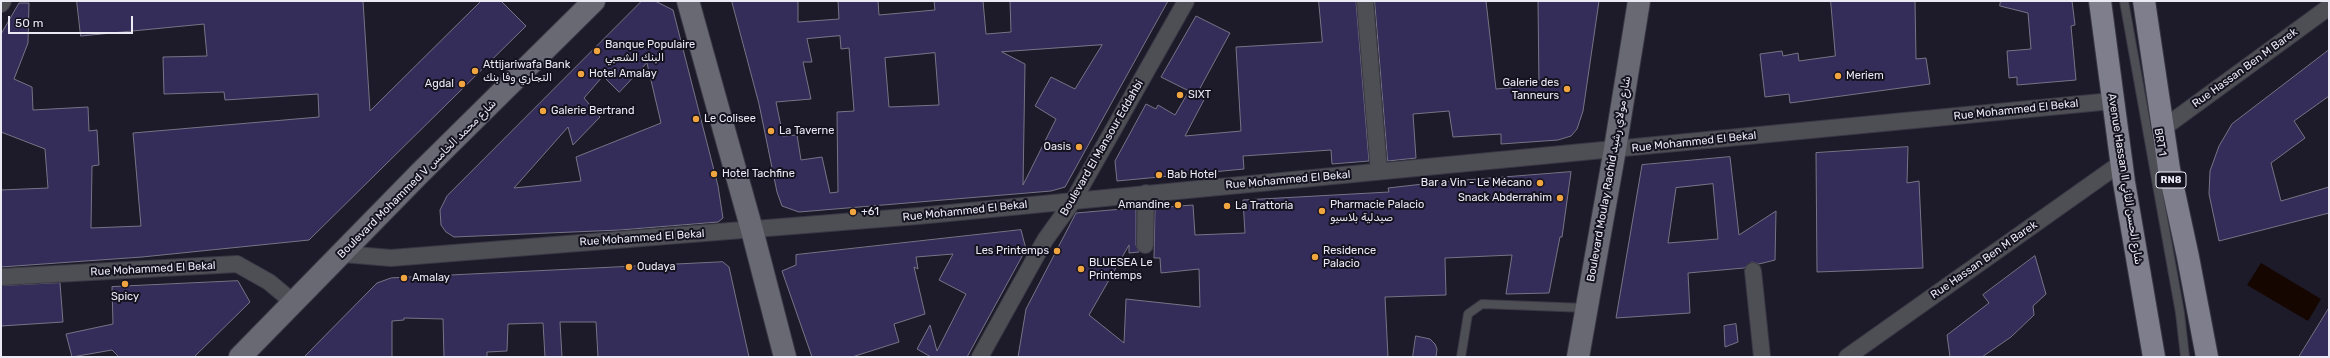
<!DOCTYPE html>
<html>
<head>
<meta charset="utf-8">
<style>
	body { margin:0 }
	#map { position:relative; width:2330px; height:358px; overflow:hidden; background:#1d1b29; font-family:Rubik,sans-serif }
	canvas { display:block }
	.frame { position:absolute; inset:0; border:2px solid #ebeaf4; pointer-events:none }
	.scale { position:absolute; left:8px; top:16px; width:125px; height:18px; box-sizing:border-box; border:2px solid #ebeaf4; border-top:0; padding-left:5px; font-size:12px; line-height:14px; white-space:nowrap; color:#ebeaf4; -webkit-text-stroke:3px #14121f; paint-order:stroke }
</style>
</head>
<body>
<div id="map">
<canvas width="2330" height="358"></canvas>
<div class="frame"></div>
<div class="scale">50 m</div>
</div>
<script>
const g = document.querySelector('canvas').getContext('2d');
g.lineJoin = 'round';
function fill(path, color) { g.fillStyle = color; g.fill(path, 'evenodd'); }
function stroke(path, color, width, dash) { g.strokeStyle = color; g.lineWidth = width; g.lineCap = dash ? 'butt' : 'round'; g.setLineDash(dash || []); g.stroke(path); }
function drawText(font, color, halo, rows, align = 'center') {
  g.font = font + ' Rubik,Cairo,sans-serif'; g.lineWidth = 4; g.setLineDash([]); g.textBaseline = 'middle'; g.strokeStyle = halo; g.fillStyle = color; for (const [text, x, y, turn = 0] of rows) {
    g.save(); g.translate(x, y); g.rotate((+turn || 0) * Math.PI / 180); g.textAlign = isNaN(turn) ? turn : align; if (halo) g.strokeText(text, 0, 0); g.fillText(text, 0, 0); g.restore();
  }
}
fill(new Path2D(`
	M2261 263 2321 299 2308 321 2247 285Z`), '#160600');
const building = new Path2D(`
	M77 1H363L370 111 481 1H501L526 26 309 240 142 257 1 267V190L48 188 45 149 1 132V34L19 3H29L28 43 14 79 32 87 33 110 88 107 89 131 97 130 99 165 92 166 91 228 141 226 133 133 319 117 318 94 225 100 224 92 164 94 163 57 207 56 204 24 81 36Z
	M642 1H655L673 10 718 186 723 218 718 222 620 230 454 237 446 232 441 225 440 210 447 196ZM647 63 661 123 576 157 581 181 514 188 568 127 573 145 600 117 584 98 603 76 619 92Z
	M732 1H798V22L839 19 838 1H878L879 15 935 10 934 1H983L986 34 1011 32 1010 1H1168L1065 187 1051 191 799 212 782 206 777 192 759 104ZM840 36 841 49 849 48 854 111 837 112 838 192 830 193 822 157 801 160 797 135 783 136 776 102 811 99 803 62H812L807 39ZM1102 45 1075 89 1051 77 1035 106 1056 119 1023 185 1025 64 1002 52ZM935 53 939 105 889 107 885 58Z
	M1319 1H1356L1369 161 1332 164 1331 150 1243 156 1244 169 1117 181 1115 161 1146 104 1156 109 1158 105 1175 115 1189 91 1161 77 1196 16 1230 33 1199 90 1207 94 1185 136 1241 131 1236 47 1322 42Z
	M1375 1H1486L1496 89 1539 85 1538 1H1599L1583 111 1577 129 1571 136 1558 140 1501 144V134L1453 137 1449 111 1413 114 1416 158 1388 161Z
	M1831 1H1915L1916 59 1926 58 1930 84 1790 103 1789 94 1765 97 1760 54 1782 51 1783 56 1798 53 1799 61 1835 56Z
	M2001 1H2072L2075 25 2071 26 2076 80 2017 85V77L2009 78 2007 51 2031 49 2028 13 2000 6Z
	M2329 50V96L2294 121 2305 138 2271 163 2281 201 2329 187V213L2219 241 2209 194 2210 171 2219 146 2232 124Z
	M1908 147 1907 183 1919 181 1923 268 1817 272 1816 153Z
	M1730 157 1739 235 1776 211 1775 260 1759 264 1752 262 1744 268 1688 273 1690 313 1616 318 1642 165ZM1713 184 1718 239 1668 243 1676 188Z
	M1571 172 1562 237H1560L1549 293 1506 294 1512 255 1445 258 1446 295 1385 297 1388 357H1018L1026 309 1076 213 1134 208 1136 209V245L1139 252 1129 253V245L1089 315 1124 343 1126 299 1200 307 1199 269 1161 273 1160 258H1154L1155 208 1193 205 1195 235 1245 233 1243 200 1389 192 1388 188 1441 182Z
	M1021 230 1026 249 967 357H931L917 349 930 325 937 351 966 294 939 280 953 254 916 257 918 269 914 267 925 314 894 324 899 342 852 357H812L782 271 796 265V255Z
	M2035 256 2046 294 2033 306 2034 315 2011 337 1982 357H1950L1947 335 1989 303 1983 295Z
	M723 262 729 267 749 357H598L596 322H560L562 357H545L543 323 508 324 507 351 487 352V357H444L443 319 404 318V320L392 321V357H304L377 283 391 278Z
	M238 281 250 302 194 357H119L112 350 72 357 66 334 113 324 112 287Z
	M60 283 63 322 1 326V286Z
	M2329 308V357H2299Z
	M1736 324 1738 342 1725 347 1724 326Z
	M1416 336 1430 339 1435 344 1437 349 1436 357H1413Z`);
fill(building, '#342d59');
stroke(building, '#767486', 1);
const lane = new Path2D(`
	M2124 1 2180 313 2185 357
	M1461 357 1468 314 1482 304 1586 308`);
const street = new Path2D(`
	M1365 1 1379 171
	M1 4 3 1
	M2162 129 2329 7
	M1145 245 1146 193
	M343 254 391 258 918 216 2112 101
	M1753 271 1762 357
	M1 277 237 264 269 282 293 302
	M980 357 1045 240 1073 201 1186 1
	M1847 357 2121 163`);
const secondary = new Path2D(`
	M688 1 752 230 785 357
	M240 357 420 173 594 1
	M1578 357 1615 149 1639 1`);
const primary = new Path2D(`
	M2100 1 2124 182 2154 357
	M2144 1 2169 169 2188 257 2207 357`);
stroke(lane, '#3a3845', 10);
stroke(street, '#3a3845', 18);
stroke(secondary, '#3a3845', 24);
stroke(primary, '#3a3845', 24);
stroke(lane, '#4e4e55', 8);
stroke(street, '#4e4e55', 16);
stroke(secondary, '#696974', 22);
stroke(primary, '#7f7e8c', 22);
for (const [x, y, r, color] of [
	[597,51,4,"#f1a540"],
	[475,71,4,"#f1a540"],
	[581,74,4,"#f1a540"],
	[1838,76,4,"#f1a540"],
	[462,84,4,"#f1a540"],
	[1567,89,4,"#f1a540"],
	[1180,95,4,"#f1a540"],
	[543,111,4,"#f1a540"],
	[696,119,4,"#f1a540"],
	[771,131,4,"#f1a540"],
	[1079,147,4,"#f1a540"],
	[714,174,4,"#f1a540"],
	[1159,175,4,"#f1a540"],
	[1540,183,4,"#f1a540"],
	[1560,198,4,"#f1a540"],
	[1178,205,4,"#f1a540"],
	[1227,206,4,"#f1a540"],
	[1322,211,4,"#f1a540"],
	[853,212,4,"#f1a540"],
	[1057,251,4,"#f1a540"],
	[1315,257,4,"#f1a540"],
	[629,267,4,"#f1a540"],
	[1081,269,4,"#f1a540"],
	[404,278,4,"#f1a540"],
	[125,284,4,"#f1a540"]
]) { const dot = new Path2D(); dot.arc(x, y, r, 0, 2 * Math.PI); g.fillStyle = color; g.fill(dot); stroke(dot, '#14121f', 1.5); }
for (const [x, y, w] of [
	[2171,180,30]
]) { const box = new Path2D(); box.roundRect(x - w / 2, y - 8, w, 16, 3); g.fillStyle = '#14121f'; g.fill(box); stroke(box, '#ebeaf4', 1); }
drawText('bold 10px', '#ebeaf4', null, [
	["RN8",2171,180]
]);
drawText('11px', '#ebeaf4', '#14121f', [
	["Banque Populaire",605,45],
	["البنك الشعبي",605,58],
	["Attijariwafa Bank",483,65],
	["التجاري وفا بنك",483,78],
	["Hotel Amalay",589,74],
	["Meriem",1846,76],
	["Galerie des",1559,83,"right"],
	["Tanneurs",1559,96,"right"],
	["Agdal",454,84,"right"],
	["SIXT",1188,95],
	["Galerie Bertrand",551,111],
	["Le Colisee",704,119],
	["La Taverne",779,131],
	["Oasis",1071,147,"right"],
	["Hotel Tachfine",722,174],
	["Bab Hotel",1167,175],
	["Bar a Vin - Le Mécano",1532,183,"right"],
	["Snack Abderrahim",1552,198,"right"],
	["Amandine",1170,205,"right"],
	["Pharmacie Palacio",1330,205],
	["صيدلية بلاسيو",1330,218],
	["La Trattoria",1235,206],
	["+61",861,212],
	["Les Printemps",1049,251,"right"],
	["Residence",1323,251],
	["Palacio",1323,264],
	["BLUESEA Le",1089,263],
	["Printemps",1089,276],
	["Oudaya",637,267],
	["Amalay",412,278],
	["Spicy",125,297,"center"]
], 'left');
drawText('11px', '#ebeaf4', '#14121f', [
	["Rue Hassan Ben M Barek",2245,68,-36],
	["Rue Mohammed El Bekal",2016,110,-6],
	["Rue Mohammed El Bekal",1694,142,-6],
	["BRT 1",2160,142,80],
	["Boulevard El Mansour Eddahbi",1102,148,-60],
	["Boulevard Mohammed V شارع محمد الخامس",417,179,-45],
	["Boulevard Moulay Rachid شارع مولاي رشيد",1609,179,-80],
	["Avenue Hassan II شارع الحسن الثاني",2125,179,81],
	["Rue Mohammed El Bekal",1288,180,-5],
	["Rue Mohammed El Bekal",965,211,-6],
	["Rue Mohammed El Bekal",642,238,-4],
	["Rue Hassan Ben M Barek",1984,260,-35],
	["Rue Mohammed El Bekal",153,269,-3]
]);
</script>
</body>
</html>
